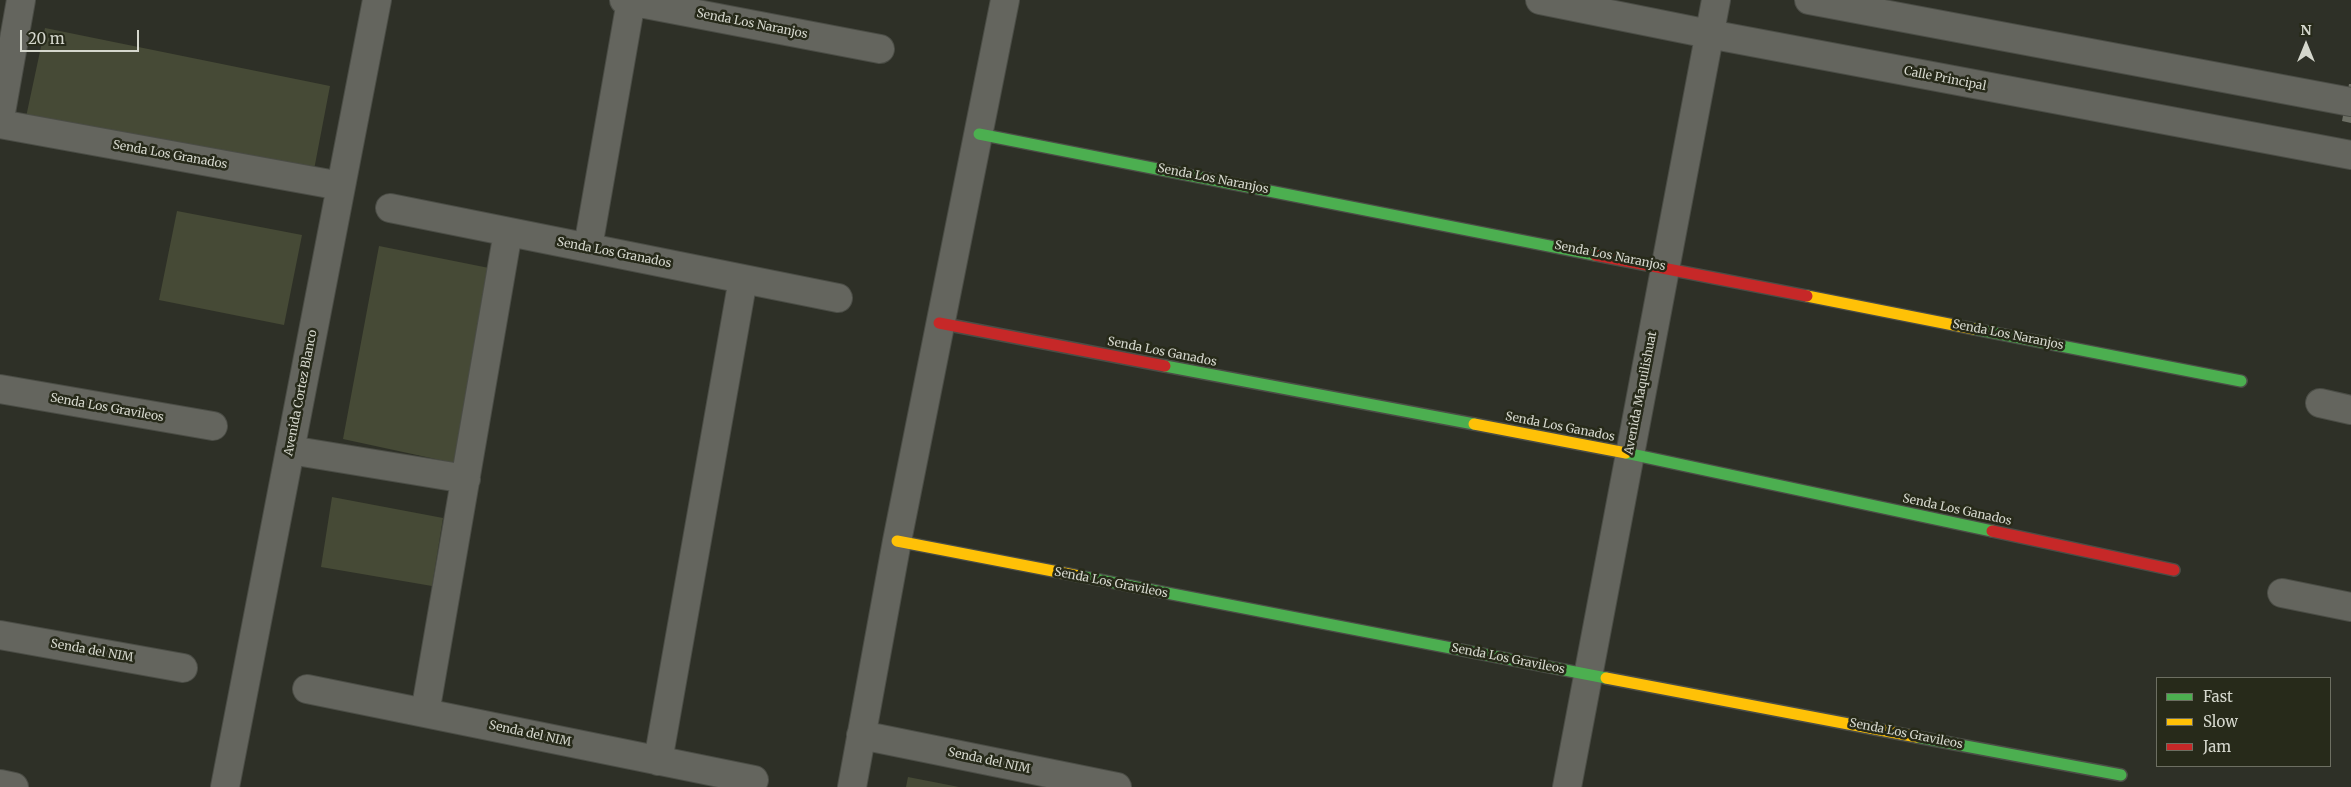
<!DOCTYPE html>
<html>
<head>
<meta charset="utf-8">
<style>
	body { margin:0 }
	#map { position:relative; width:2351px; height:787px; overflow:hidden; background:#2e3027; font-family:Merriweather,serif }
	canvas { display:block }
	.legend { position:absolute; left:2156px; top:677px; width:175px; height:90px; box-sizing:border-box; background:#272a1a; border:1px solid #6d6f62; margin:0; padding:6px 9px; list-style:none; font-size:15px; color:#d5d7cd }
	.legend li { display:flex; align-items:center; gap:10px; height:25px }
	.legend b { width:25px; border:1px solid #6d6f62 }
	.north { position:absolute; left:2281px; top:20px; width:50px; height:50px; -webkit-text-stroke:4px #272a1a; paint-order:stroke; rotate:0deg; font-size:14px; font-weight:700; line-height:20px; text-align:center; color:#d5d7cd }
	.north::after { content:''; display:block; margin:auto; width:18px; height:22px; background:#d5d7cd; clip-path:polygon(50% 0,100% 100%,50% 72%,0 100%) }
	.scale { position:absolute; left:20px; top:30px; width:119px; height:22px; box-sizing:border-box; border:2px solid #d5d7cd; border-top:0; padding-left:6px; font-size:15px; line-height:18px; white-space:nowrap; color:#d5d7cd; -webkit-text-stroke:4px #272a1a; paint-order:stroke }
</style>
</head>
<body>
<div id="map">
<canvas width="2351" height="787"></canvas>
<ul class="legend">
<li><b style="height:6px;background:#4caf50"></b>Fast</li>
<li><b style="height:6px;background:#ffc107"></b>Slow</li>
<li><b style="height:6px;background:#c62828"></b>Jam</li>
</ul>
<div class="north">N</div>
<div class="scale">20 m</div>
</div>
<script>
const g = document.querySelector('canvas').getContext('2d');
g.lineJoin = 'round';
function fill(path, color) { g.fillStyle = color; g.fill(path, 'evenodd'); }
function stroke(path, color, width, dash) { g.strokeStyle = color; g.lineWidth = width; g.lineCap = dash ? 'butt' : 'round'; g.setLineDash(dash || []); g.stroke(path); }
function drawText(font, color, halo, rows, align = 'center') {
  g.font = font + ' Merriweather,serif'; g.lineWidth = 5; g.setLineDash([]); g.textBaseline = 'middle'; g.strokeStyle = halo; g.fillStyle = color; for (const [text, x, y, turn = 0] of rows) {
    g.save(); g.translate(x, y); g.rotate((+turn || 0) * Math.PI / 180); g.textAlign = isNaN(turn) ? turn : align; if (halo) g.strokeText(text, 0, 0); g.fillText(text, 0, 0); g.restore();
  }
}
fill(new Path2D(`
	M45 28 330 86 313 175 26 117Z
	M177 211 302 235 284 325 159 300Z
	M379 246 494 269 454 463 343 439Z
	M332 497 443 518 432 586 321 567Z
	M908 777 959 787H906Z`), '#464a36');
fill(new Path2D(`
	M2349 84H2351V123L2342 121Z`), '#6d6f65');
const street = new Path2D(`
	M624 0 880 49
	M1540 0 1709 34 2351 155
	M1809 0 2351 102
	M0 118 21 0
	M0 124 341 186
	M390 208 838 298
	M588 247 631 1
	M0 389 213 426
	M2320 403 2351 410
	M290 450 466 479
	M2282 593 2351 607
	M0 635 183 668
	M307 689 754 780
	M425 713 508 232
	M861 735 1117 787
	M658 761 743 279
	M0 784 14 787
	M225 787 377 0
	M852 787 897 541 1005 0
	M1567 787 1716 0`);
const fast = new Path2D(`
	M979 134 1595 255
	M1974 329 2241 381
	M1165 366 1474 424
	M1626 453 1992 531
	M1079 576 1606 678
	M1917 737 2121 775`);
const slow = new Path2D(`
	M1807 296 1974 329
	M1474 424 1626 453
	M897 541 1079 576
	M1606 678 1917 737`);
const jam = new Path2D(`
	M1595 255 1807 296
	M939 323 1165 366
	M1992 531 2174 570`);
stroke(street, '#4b4d46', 30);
stroke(fast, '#4b4d46', 14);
stroke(slow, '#4b4d46', 14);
stroke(jam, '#4b4d46', 14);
stroke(street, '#64655e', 28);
stroke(fast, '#4caf50', 11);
stroke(slow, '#ffc107', 11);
stroke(jam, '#c62828', 11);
drawText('12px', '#d5d7cd', '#272a1a', [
	["Senda Los Naranjos",752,24,11],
	["Calle Principal",1945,79,11],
	["Senda Los Granados",170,155,10],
	["Senda Los Naranjos",1213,179,11],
	["Senda Los Granados",614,253,11],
	["Senda Los Naranjos",1610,256,11],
	["Senda Los Naranjos",2008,335,11],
	["Senda Los Ganados",1162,352,11],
	["Avenida Cortez Blanco",301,393,-79],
	["Avenida Maquilishuat",1641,393,-79],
	["Senda Los Gravileos",107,408,10],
	["Senda Los Ganados",1560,427,11],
	["Senda Los Ganados",1957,510,12],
	["Senda Los Gravileos",1111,583,11],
	["Senda del NIM",92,651,10],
	["Senda Los Gravileos",1508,659,11],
	["Senda del NIM",530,734,12],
	["Senda Los Gravileos",1906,734,11],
	["Senda del NIM",989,761,12]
]);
</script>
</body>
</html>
